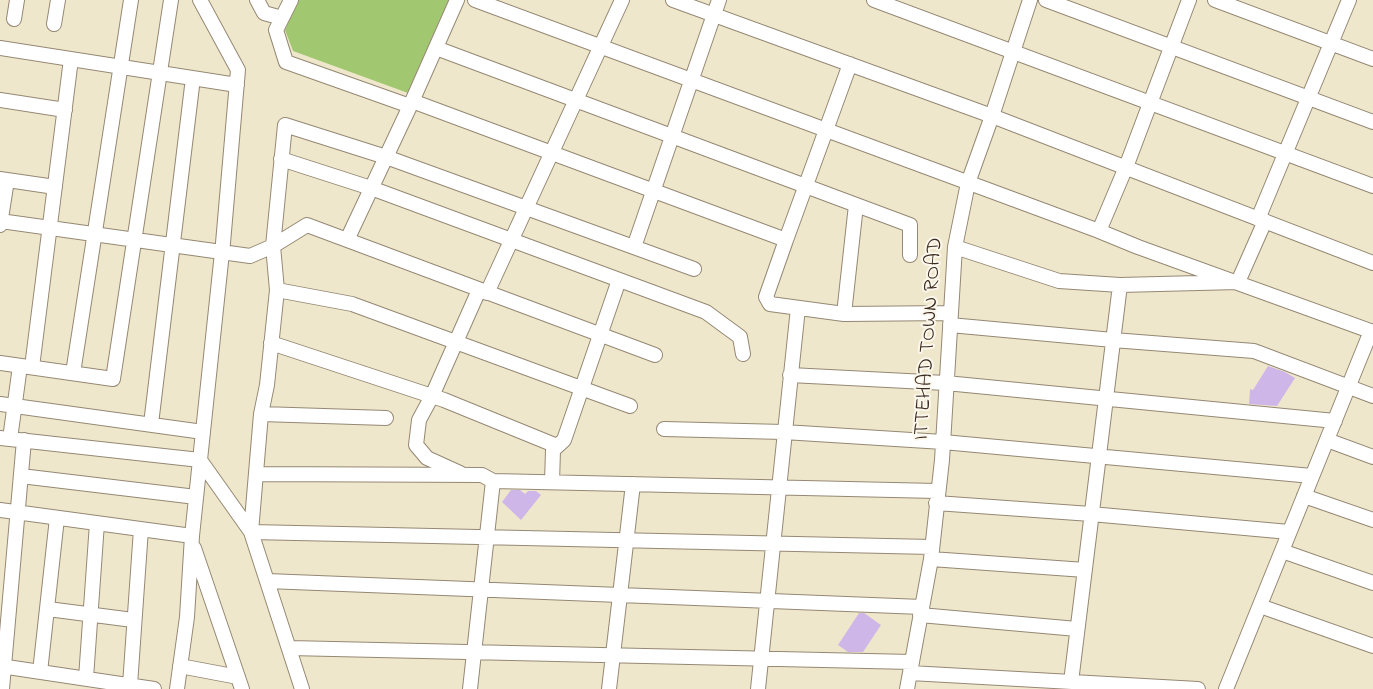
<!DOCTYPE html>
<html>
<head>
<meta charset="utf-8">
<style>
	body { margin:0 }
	canvas { display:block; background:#efe7cb }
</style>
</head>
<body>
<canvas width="1373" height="689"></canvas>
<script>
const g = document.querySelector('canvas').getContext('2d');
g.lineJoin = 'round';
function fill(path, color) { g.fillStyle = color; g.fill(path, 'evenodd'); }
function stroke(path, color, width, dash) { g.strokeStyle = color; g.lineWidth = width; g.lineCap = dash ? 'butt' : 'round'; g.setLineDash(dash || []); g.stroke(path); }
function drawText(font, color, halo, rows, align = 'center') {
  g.font = font + ' "Indie Flower",sans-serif'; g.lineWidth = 4; g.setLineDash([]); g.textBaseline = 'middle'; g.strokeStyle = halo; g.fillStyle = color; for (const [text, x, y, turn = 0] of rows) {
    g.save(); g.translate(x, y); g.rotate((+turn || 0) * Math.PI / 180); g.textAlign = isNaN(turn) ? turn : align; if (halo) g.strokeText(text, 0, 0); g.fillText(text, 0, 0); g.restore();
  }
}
fill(new Path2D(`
	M297 0H449L451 1 408 93 293 51 285 30Z`), '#a2c771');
fill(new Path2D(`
	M1268 366 1285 372 1295 378 1277 406 1249 404 1250 389 1253 390Z
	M511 490H520L525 494 528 491H536L541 495 521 520 502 502Z
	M859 613H864L881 625 863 652H848L838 645Z`), '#cfb6e8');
const minor = new Path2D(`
	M200 0 238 70 223 243 200 460 251 532 302 689
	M257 0 264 13 282 18
	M291 0 276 30 286 62 410 106
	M475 0 1099 231 1138 247 1373 332
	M673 0 992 116 1373 263
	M874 0 1373 186
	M1046 0 1373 122
	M1215 0 1373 59
	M14 19 17 0
	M54 24 58 0
	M0 48 237 85
	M436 48 910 225V255
	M0 100 65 110
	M412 101 786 240 766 297 770 304 844 314 951 313
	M281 159 371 188 706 312 740 337 743 354
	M0 179 55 187
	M1258 219 1349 0
	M0 221 250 256 273 246 307 225 655 355
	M0 225 7 180
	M1099 231 1126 167 1189 0
	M347 240 410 106 457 0
	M786 240 850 64
	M634 247 719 0
	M955 247 1059 281 1120 285 1238 282 1265 221
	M694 269 386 157 285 125 273 246 277 290 267 385 261 414 251 532 932 547
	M277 290 352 304 630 406
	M487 293 622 0
	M844 314 856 205
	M950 325 1113 340 1254 351 1373 396
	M271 343 444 400 557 446
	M0 363 113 379 171 0
	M32 367 71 59
	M73 373 131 0
	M790 375 946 383 1335 421
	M0 404 203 432
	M261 414 386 418
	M151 424 193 78
	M664 429 784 432 943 442 1312 476
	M0 438 200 460 192 536 187 617 177 689
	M10 439 20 366
	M1327 440 1373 457
	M460 473 427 458 416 445 419 420 432 396 479 290
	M256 474 482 475 493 481 937 491
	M21 476 196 497
	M552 482 553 450 564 440 619 280
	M1304 496 1373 520
	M936 503 1091 514 1289 532
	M0 510 192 536
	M194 548 242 689
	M1282 551 1373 583
	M931 559 1085 570
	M267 581 922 607
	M1260 606 1373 646
	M48 609 133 620
	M920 615 1077 629
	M289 648 912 662
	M0 666 154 689
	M180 666 238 677
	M40 672 57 518
	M910 673 1198 689
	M86 678 97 523
	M1071 682 1120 285
	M130 685 141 529
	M2 689 24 440
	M470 689 493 481
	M609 689 633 484
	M758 689 798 308
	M907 689 931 559 942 460 955 247 968 183 992 116 1030 0
	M1226 689 1371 331`);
stroke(minor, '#958874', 16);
stroke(minor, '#fff', 14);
drawText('21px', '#3b2a1e', '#fbf7ec', [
	["ITTEHAD TOWN ROAD",930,339,-86]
]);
</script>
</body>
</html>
